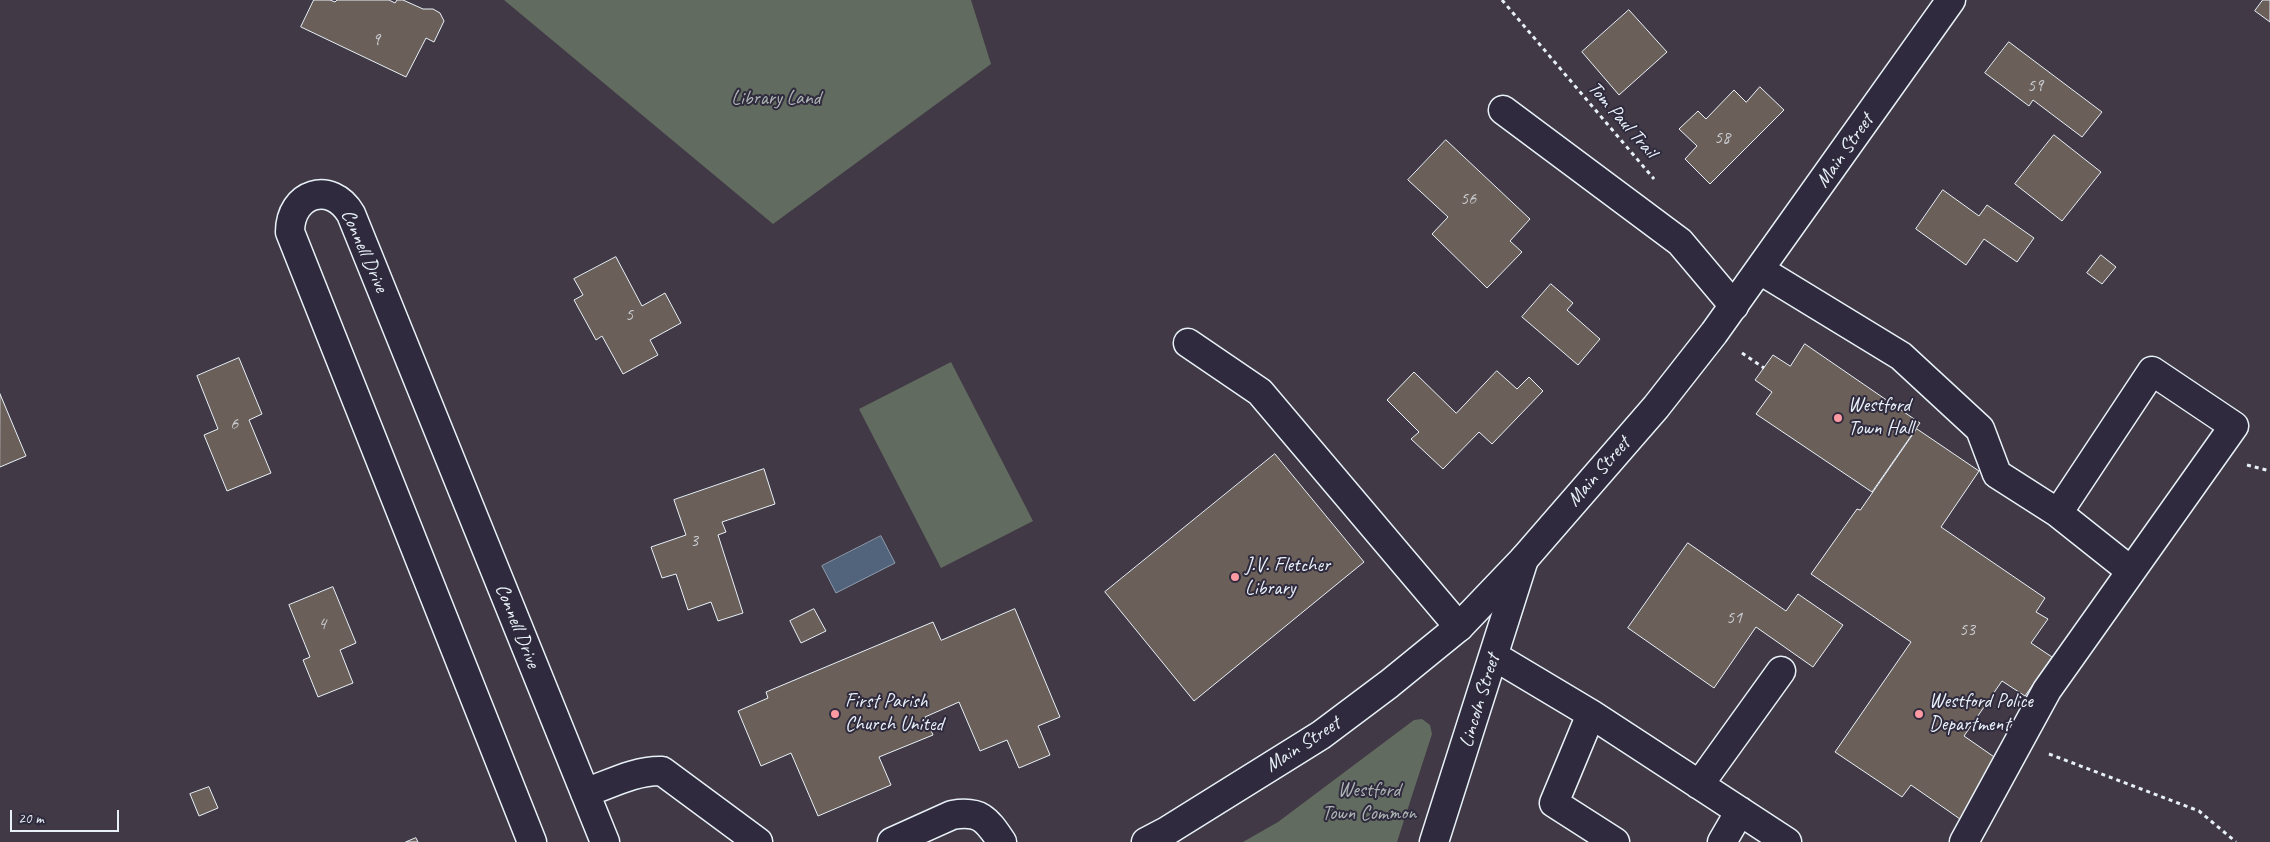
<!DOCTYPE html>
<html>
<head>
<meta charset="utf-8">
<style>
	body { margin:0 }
	#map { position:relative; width:2270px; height:842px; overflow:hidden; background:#413a46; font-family:Caveat,sans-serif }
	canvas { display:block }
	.scale { position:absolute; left:10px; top:810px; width:109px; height:22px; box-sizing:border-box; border:2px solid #e8f1f8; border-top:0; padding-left:6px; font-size:15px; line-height:18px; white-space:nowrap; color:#e8f1f8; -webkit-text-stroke:4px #2f2a3d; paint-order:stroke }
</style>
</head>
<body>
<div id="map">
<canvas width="2270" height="842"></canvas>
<div class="scale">20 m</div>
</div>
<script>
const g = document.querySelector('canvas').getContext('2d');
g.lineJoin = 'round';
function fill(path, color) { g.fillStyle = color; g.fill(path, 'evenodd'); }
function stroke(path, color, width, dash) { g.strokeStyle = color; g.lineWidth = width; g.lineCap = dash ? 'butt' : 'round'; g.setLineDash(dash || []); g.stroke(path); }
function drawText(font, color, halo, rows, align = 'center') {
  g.font = font + ' Caveat,sans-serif'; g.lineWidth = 4; g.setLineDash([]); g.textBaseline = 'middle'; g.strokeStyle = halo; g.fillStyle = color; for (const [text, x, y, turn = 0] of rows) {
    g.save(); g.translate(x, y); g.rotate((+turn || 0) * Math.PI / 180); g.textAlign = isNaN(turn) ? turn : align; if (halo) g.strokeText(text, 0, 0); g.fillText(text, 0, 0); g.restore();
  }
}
fill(new Path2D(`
	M504 0H971L991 64 773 224Z
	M951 362 1033 521 941 568 859 409Z
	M1422 719 1430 725 1432 734 1397 842H1243L1278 822 1414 720Z`), '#626b5f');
const water = new Path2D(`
	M881 536 895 563 836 593 822 566Z`);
fill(water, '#51647c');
stroke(water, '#8d9cae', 1);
const building = new Path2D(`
	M314 0H330L335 2 337 0H389L395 3 397 0H403L423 9H433L440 13 444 21 434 42 426 38 406 77 301 27Z
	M2263 0H2270V22L2255 11Z
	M1629 10 1667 52 1619 95 1582 52Z
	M2009 42 2102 112 2082 137 2033 100 2029 106 1985 73Z
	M1760 87 1784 110 1710 184 1685 159 1697 146 1679 129 1698 111 1706 119 1734 90 1746 102Z
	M2054 135 2101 172 2062 221 2015 184Z
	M1446 140 1530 219 1510 241 1522 252 1487 288 1432 234 1448 217 1408 180Z
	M1943 190 1979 216 1987 205 2034 238 2017 262 1984 239 1966 265 1916 229Z
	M2101 255 2116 267 2102 284 2087 273Z
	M616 257 642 306 665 293 681 323 650 340 658 355 623 374 602 336 596 340 574 300 583 295 574 279Z
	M1551 284 1573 303 1567 310 1600 339 1578 365 1522 317Z
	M1805 344 1920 423 1872 492 1756 414 1772 392 1755 380 1773 355 1790 366Z
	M239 358 262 414 249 420 271 473 227 491 204 435 218 429 197 376Z
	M1497 371 1517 389 1529 377 1543 391 1492 444 1479 432 1443 469 1411 439 1419 432 1387 400 1414 372 1456 413Z
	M0 394 26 456 0 467Z
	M1917 429 1979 471 1941 527 2045 598 2036 612 2048 619 2031 643 2052 657 2025 696 2002 681 1964 736 2000 761 1960 819 1911 785 1902 797 1835 752 1911 642 1811 574 1857 509 1860 510Z
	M1275 454 1364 562 1194 701 1105 592Z
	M764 469 775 504 722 522 726 532 718 535 743 613 718 621 711 602 688 610 676 574 662 578 651 547 686 535 674 500Z
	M1688 543 1786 611 1798 594 1843 625 1813 667 1756 627 1714 688 1628 628Z
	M333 587 356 643 340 650 353 683 318 697 303 660 310 657 289 605Z
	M814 609 826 631 801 643 790 621Z
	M1015 609 1060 717 1038 726 1050 755 1019 768 1007 740 980 751 959 702 925 717 933 735 879 757 891 785 818 816 791 753 761 766 738 711 768 698 766 692 933 622 941 640Z
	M209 787 218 808 199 816 190 794Z
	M416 838 418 842H406Z`);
fill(building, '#6b5f5a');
stroke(building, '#e8f1f8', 1);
const minor = new Path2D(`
	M1503 110 1680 242 1734 306
	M1760 270 1901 356 1980 429 1997 474 2058 513 2152 371 2234 426 2047 690 1964 842
	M1188 343 1260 392 1459 627
	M2058 513 2131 571
	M1494 656 1591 714 1554 803 1615 842
	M1591 714 1787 842
	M1699 785 1781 671
	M585 793C610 784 636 770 662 771L758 842
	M532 842 290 232C290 193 331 180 351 214L605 842
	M892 842 952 815C981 810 987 820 1002 842
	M1434 842 1524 559
	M1722 842 1740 811`);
const major = new Path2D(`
	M1146 842 1167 831 1321 735 1389 684 1459 627 1524 559 1656 407 1714 333 1951 0`);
stroke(minor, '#e8f1f8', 31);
stroke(major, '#e8f1f8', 31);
stroke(new Path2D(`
	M1502 0 1654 179
	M1742 353 1764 368
	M2247 465 2270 471
	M2049 754 2199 811 2236 842`), '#e8f1f8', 3, [4, 4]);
stroke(minor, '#2f2a3d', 28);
stroke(major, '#2f2a3d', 28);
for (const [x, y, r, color] of [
	[1838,418,5,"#ff9aa2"],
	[1235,577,5,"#ff9aa2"],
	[835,714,5,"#ff9aa2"],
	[1919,714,5,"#ff9aa2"]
]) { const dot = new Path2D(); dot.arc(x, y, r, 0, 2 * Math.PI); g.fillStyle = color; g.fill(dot); stroke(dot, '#2f2a3d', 2); }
drawText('18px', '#c9ccd0', null, [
	["9",376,40],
	["59",2035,86],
	["58",1722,138],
	["56",1468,199],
	["5",629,315],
	["6",234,424],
	["3",694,541],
	["51",1734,618],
	["4",322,624],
	["53",1967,630]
]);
drawText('20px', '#acb5b3', '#2f2a3d', [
	["Library Land",776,99],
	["Westford",1369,791],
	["Town Common",1369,814]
]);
drawText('20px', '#e8f1f8', '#2f2a3d', [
	["Tom Paul Trail",1622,120,49],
	["Main Street",1845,151,-55],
	["Connell Drive",364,251,66],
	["Main Street",1599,472,-49],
	["Connell Drive",517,626,68],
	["Lincoln Street",1480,701,-73],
	["Main Street",1303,745,-33]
]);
drawText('20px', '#e8f1f8', '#2f2a3d', [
	["Westford",1848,406],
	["Town Hall",1848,429],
	["J.V. Fletcher",1245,566],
	["Library",1245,589],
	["First Parish",845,702],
	["Church United",845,725],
	["Westford Police",1929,702],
	["Department",1929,725]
], 'left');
</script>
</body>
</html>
